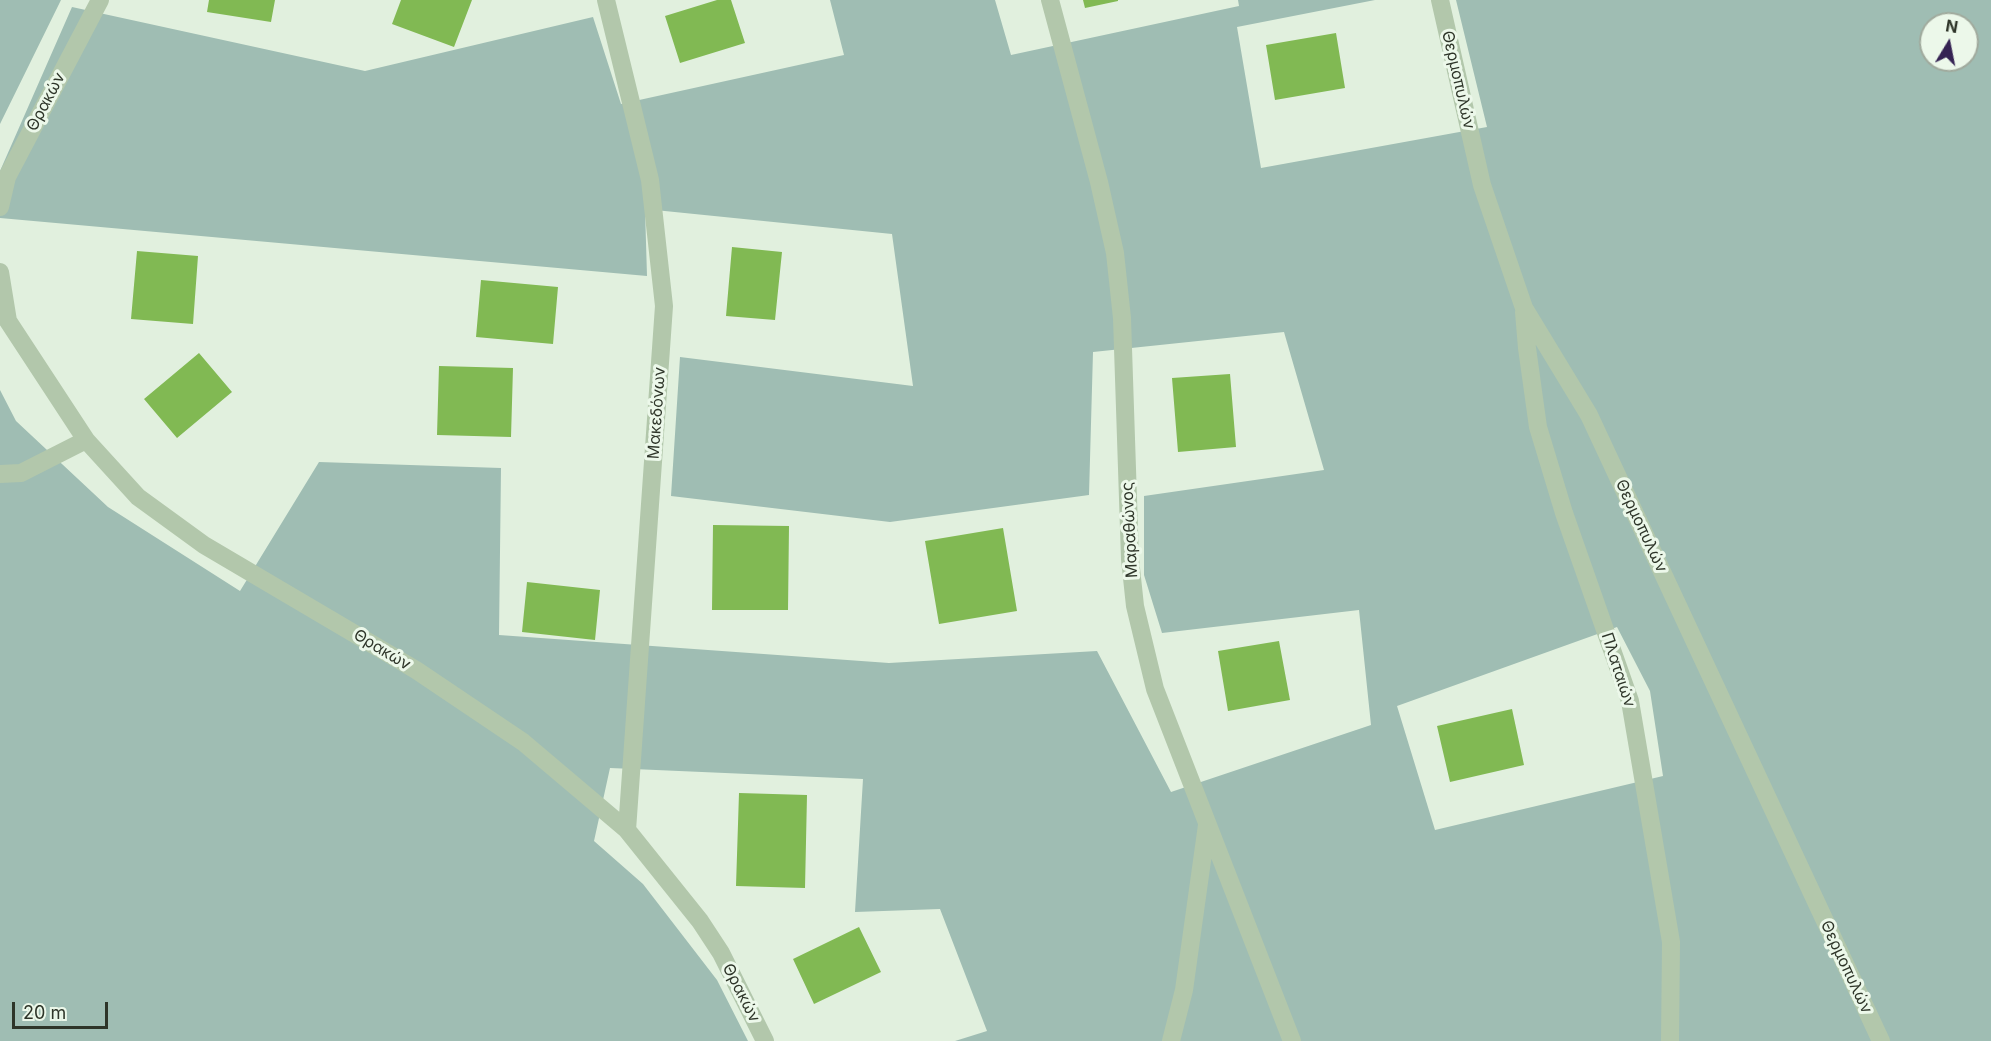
<!DOCTYPE html>
<html>
<head>
<meta charset="utf-8">
<style>
	body { margin:0 }
	#map { position:relative; width:1991px; height:1041px; overflow:hidden; background:#e1f0de; font-family:Inter,sans-serif }
	canvas { display:block }
	.north { position:absolute; left:1919px; top:12px; width:60px; height:60px; box-sizing:border-box; background:#ecf8ea; border:2px solid #a0aa9d; border-radius:50%; rotate:10deg; font-size:16px; font-weight:700; line-height:24px; text-align:center; color:#2e3529 }
	.north::after { content:''; display:block; margin:auto; width:21px; height:27px; background:#352353; clip-path:polygon(50% 0,100% 100%,50% 72%,0 100%) }
	.scale { position:absolute; left:12px; top:1002px; width:96px; height:27px; box-sizing:border-box; border:3px solid #2e3529; border-top:0; padding-left:8px; font-size:18px; line-height:21px; white-space:nowrap; color:#2e3529; -webkit-text-stroke:4px #ecf8ea; paint-order:stroke }
</style>
</head>
<body>
<div id="map">
<canvas width="1991" height="1041"></canvas>
<div class="north">N</div>
<div class="scale">20 m</div>
</div>
<script>
const g = document.querySelector('canvas').getContext('2d');
g.lineJoin = 'round';
function fill(path, color) { g.fillStyle = color; g.fill(path, 'evenodd'); }
function stroke(path, color, width, dash) { g.strokeStyle = color; g.lineWidth = width; g.lineCap = dash ? 'butt' : 'round'; g.setLineDash(dash || []); g.stroke(path); }
function drawText(font, color, halo, rows, align = 'center') {
  g.font = font + ' Inter,sans-serif'; g.lineWidth = 6; g.setLineDash([]); g.textBaseline = 'middle'; g.strokeStyle = halo; g.fillStyle = color; for (const [text, x, y, turn = 0] of rows) {
    g.save(); g.translate(x, y); g.rotate((+turn || 0) * Math.PI / 180); g.textAlign = isNaN(turn) ? turn : align; if (halo) g.strokeText(text, 0, 0); g.fillText(text, 0, 0); g.restore();
  }
}
fill(new Path2D(`
	M0 0H61L0 124Z
	M830 0H995L1011 55 1239 6 1238 0H1375L1237 27 1261 168 1487 127 1456 0H1991V1041H955L987 1031 940 909 855 912 863 779 610 768 594 841 643 884 717 980 748 1041H0V390L16 421 108 507 240 591 319 462 501 468 499 635 889 663 1097 651 1171 792 1371 725 1359 610 1162 633 1144 575V496L1324 470 1284 332 1093 352 1089 495 890 522 671 496 680 357 913 386 892 234 645 209 647 276 0 218V171L72 7 365 71 593 17 621 104 844 55ZM1931 24H1967V60H1931ZM1617 627 1650 691 1663 776 1435 830 1397 706Z`), '#9fbdb3');
fill(new Path2D(`
	M209 0H275L271 22 207 12Z
	M401 0H472L454 47 392 24Z
	M717 0H731L745 43 680 63 665 16Z
	M1083 0H1118V1L1085 8Z
	M1336 33 1345 88 1275 100 1266 45Z
	M732 247 782 252 775 320 726 316Z
	M137 251 198 256 193 324 131 319Z
	M481 280 558 287 553 344 476 337Z
	M199 353 232 392 177 438 144 399Z
	M439 366 513 368 511 437 437 435Z
	M1230 374 1236 447 1178 452 1172 378Z
	M713 525 789 526 788 610H712Z
	M1003 528 1017 611 939 624 925 541Z
	M527 582 600 590 595 640 522 632Z
	M1279 641 1290 700 1228 711 1218 651Z
	M1512 709 1524 765 1450 782 1437 726Z
	M739 793 807 795 805 888 736 886Z
	M859 927 881 972 814 1004 793 959Z`), '#81b953');
stroke(new Path2D(`
	M606 0 650 180 664 306 627 830
	M1050 0 1099 182 1115 253 1122 318 1130 559 1135 606 1155 689 1292 1041
	M1440 0 1482 185 1524 308 1589 415 1881 1041
	M0 207 7 177 100 0
	M0 272 8 321 86 440 138 497 204 545 416 670 523 742 627 830 700 921 721 953 765 1041
	M1524 312 1527 348 1538 427 1564 513 1630 701 1671 942 1670 1041
	M0 474 21 473 86 440
	M1171 1041 1184 990 1207 825`), '#b2c7ab', 18);
drawText('16px', '#2e3529', '#ecf8ea', [
	["Θερμοπυλών",1458,80,77],
	["Θρακών",46,102,-62],
	["Μακεδόνων",657,413,-86],
	["Θερμοπυλών",1641,526,65],
	["Μαραθώνος",1130,530,-93],
	["Θρακών",382,650,31],
	["Πλαταιών",1618,670,72],
	["Θερμοπυλών",1846,967,65],
	["Θρακών",741,993,63]
]);
</script>
</body>
</html>
